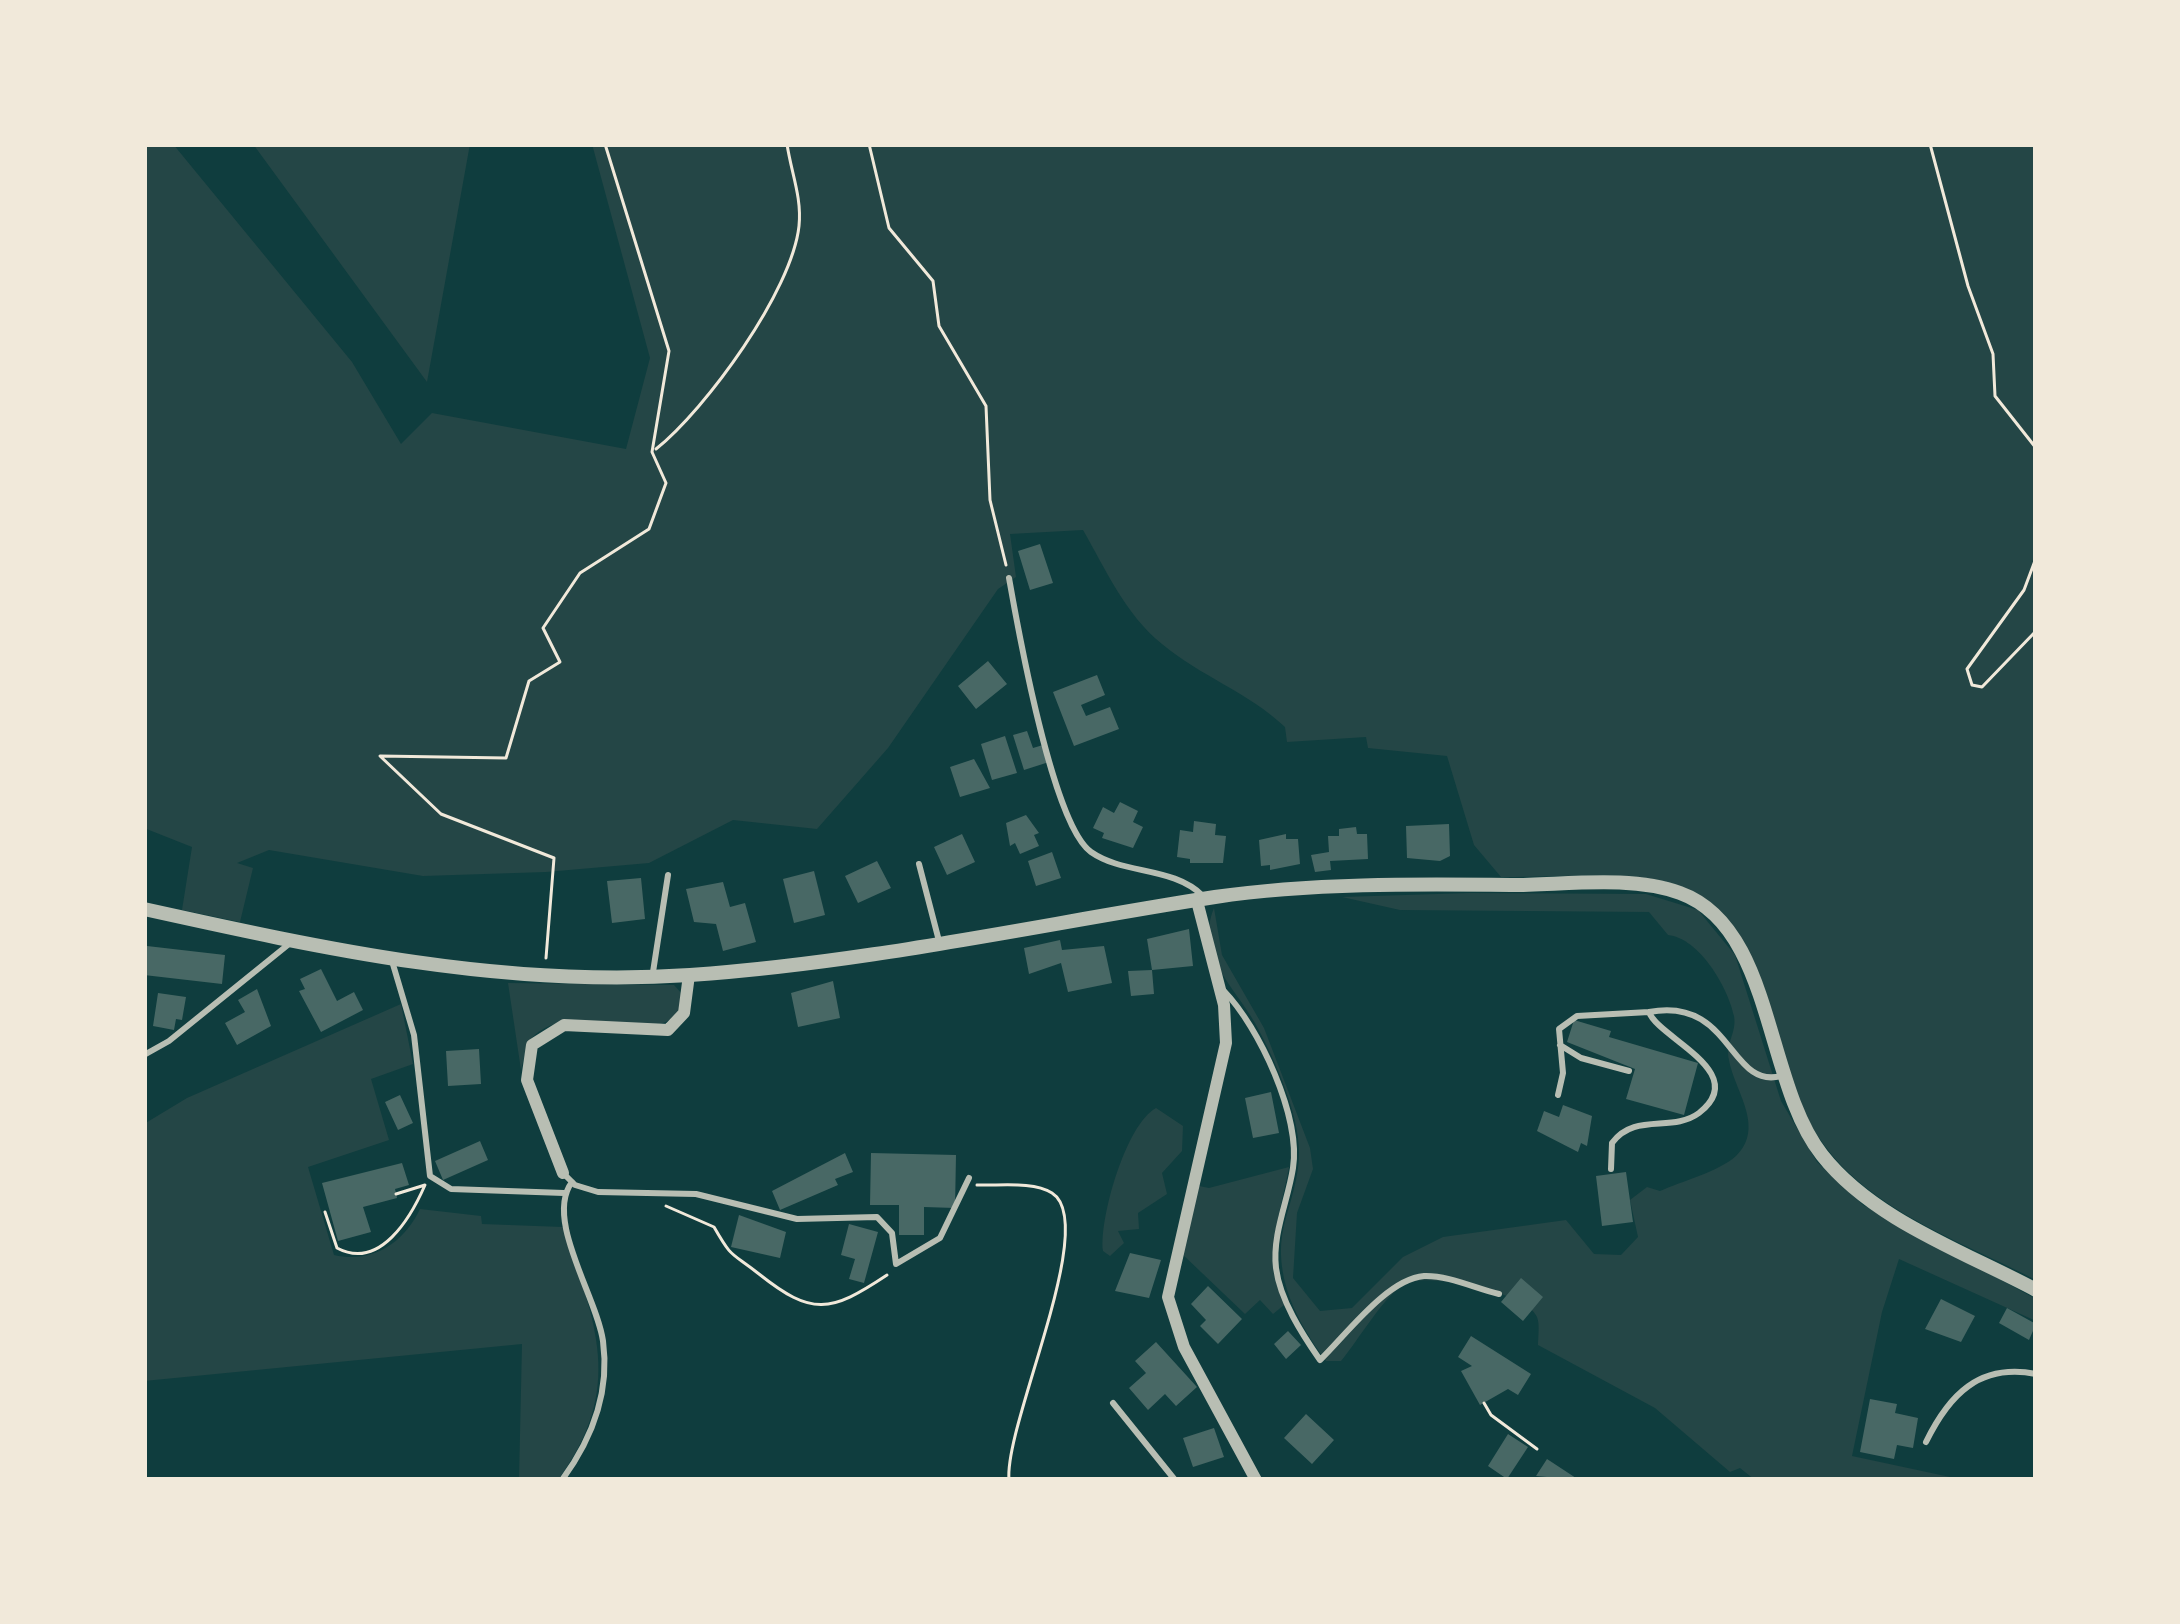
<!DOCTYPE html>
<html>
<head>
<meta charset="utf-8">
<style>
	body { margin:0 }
	#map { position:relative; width:2180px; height:1624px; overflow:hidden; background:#0f3d3e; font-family:Barlow,sans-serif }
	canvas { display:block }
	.frame { position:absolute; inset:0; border:147px solid #f1e9da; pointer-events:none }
</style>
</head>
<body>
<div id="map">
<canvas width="2180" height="1624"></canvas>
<div class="frame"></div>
</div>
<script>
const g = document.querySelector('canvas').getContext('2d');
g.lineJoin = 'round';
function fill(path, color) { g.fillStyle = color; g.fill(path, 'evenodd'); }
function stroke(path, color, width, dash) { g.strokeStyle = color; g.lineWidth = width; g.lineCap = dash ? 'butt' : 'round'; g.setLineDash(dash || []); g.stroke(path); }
fill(new Path2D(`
	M144 144H173L352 362 401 444 432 413 626 449 650 358 592 144H2036V1280C1967 1244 1877 1213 1828 1150 1798 1112 1788 1070 1776 1024 1726 850 1655 877 1501 877L1474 845 1447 756 1368 748 1366 737 1287 742 1285 727C1248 692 1200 676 1162 644 1125 614 1106 570 1083 530L1010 534 1016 577 998 589 888 748 817 829 733 820 649 863 546 872 423 876 269 850 237 863 253 868 240 922 182 910 192 847 144 828Z
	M253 144H470L427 382Z
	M1469 893 1646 894 1698 910 1735 955 1781 1101 1817 1162 1863 1205 2036 1299V1321L1899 1259 1882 1312 1852 1456 1964 1480H1755L1740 1468 1730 1472 1655 1408 1538 1345C1538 1338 1540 1324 1537 1317 1527 1292 1429 1273 1407 1283 1386 1292 1358 1341 1341 1361H1326C1297 1322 1272 1275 1284 1225 1290 1202 1299 1178 1299 1153 1299 1112 1274 1058 1255 1023 1234 986 1195 954 1214 908L1222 955 1264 1028 1310 1148 1313 1169 1297 1213 1293 1278 1320 1311 1352 1308 1403 1257 1443 1237 1566 1220 1594 1254 1621 1255 1638 1237 1630 1200 1647 1187 1660 1191C1682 1181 1718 1172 1736 1156 1766 1127 1734 1090 1729 1060 1725 1043 1737 1033 1734 1016 1728 987 1699 938 1668 935L1649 912 1400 910 1342 897Z
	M508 983 674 985 683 995 680 1011C642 1054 570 992 528 1042L521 1070Z
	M401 1004 413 1064 371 1079 389 1140 308 1167 334 1255C372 1264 404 1243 420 1209L481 1216 482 1224 563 1227C596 1325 625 1388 558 1480H519L522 1344 144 1381V1124L187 1098Z
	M1156 1108 1183 1126 1182 1151 1162 1173 1167 1194 1138 1213 1139 1229 1118 1231 1124 1243 1110 1256 1103 1251C1099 1219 1126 1124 1156 1108Z
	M1289 1167C1280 1217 1262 1256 1284 1305L1273 1314 1260 1300 1245 1314 1180 1252 1199 1186 1209 1188Z`), '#244646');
fill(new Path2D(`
	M1040 544 1053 583 1030 590 1018 551Z
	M988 661 1007 684 976 709 958 686Z
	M1097 675 1105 695 1081 705 1086 716 1110 707 1119 729 1074 746 1053 692Z
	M1027 731 1033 748 1043 745 1049 762 1024 770 1013 735Z
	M1005 736 1017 773 992 780 981 744Z
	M974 759 990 788 960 797 950 767Z
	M1120 802 1138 811 1133 822 1143 827 1133 848 1102 838 1104 833 1093 828 1103 807 1114 813Z
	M1026 815 1039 833 1034 835 1039 846 1020 854 1015 843 1010 846 1006 823Z
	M1194 821 1216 824 1215 835 1226 836 1223 863H1190V859L1177 857 1180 830 1193 832Z
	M1449 824 1450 856 1440 861 1407 858 1406 826Z
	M1356 827 1357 834H1367L1368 859 1330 861 1331 870 1315 872 1311 855 1329 852 1328 836H1339V829Z
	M962 834 975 862 947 875 934 847Z
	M1286 834V839H1298L1300 864 1270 870V865L1261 866 1259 840Z
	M1052 852 1061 878 1036 886 1028 861Z
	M877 861 891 888 858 903 845 876Z
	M814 871 825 915 794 923 783 879Z
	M641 878 645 919 612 923 607 881Z
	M723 882 730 907 745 903 756 942 723 951 716 924 694 922 686 889Z
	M1189 929 1193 966 1152 970 1147 939Z
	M1060 940 1062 950 1104 946 1112 983 1068 992 1061 963 1029 974 1024 948Z
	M147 946 225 955 222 984 144 975Z
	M321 969 337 1001 354 992 363 1010 321 1032 299 991 305 989 300 979Z
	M1152 970 1154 994 1131 996 1128 971Z
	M833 981 840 1018 798 1027 791 993Z
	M257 989 271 1026 237 1045 225 1023 245 1012 238 1000Z
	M158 993 186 997 182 1020 176 1019 174 1030 153 1026Z
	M1574 1020 1611 1031 1609 1037 1698 1063 1684 1115 1626 1099 1635 1069 1567 1042Z
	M479 1049 481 1084 448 1086 446 1051Z
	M1271 1092 1279 1133 1253 1138 1245 1098Z
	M400 1095 413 1123 398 1130 385 1102Z
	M1563 1105 1592 1116 1587 1146 1581 1143 1578 1152 1537 1131 1544 1111 1559 1117Z
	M480 1141 488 1160 443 1180 435 1161Z
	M845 1153 853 1172 835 1179 838 1185 780 1210 772 1191Z
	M871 1153 956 1155 955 1208 924 1207V1235H899V1205H870Z
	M402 1163 409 1185 395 1189 397 1198 363 1207 371 1232 338 1241 322 1183Z
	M1626 1172 1633 1222 1602 1226 1596 1176Z
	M739 1215 786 1232 780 1258 731 1247Z
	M849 1224 878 1232 864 1283 849 1279 855 1259 841 1255Z
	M1130 1253 1161 1260 1149 1298 1115 1291Z
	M1521 1278 1543 1297 1523 1321 1501 1302Z
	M1208 1286 1242 1319 1218 1344 1200 1326 1206 1320 1191 1304Z
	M1941 1299 1975 1316 1961 1342 1925 1329Z
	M2007 1308 2036 1324 2029 1340 1999 1323Z
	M1288 1331 1301 1345 1286 1359 1274 1344Z
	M1471 1336 1531 1374 1518 1395 1508 1389 1480 1405 1461 1371 1472 1366 1458 1357Z
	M1156 1342 1197 1387 1176 1406 1165 1394 1148 1410 1129 1388 1146 1373 1135 1361Z
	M1870 1399 1897 1404 1895 1413 1918 1418 1913 1448 1897 1445 1894 1459 1860 1452Z
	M1306 1414 1334 1440 1312 1464 1284 1438Z
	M1214 1428 1224 1457 1193 1467 1183 1438Z
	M1508 1434 1528 1447 1507 1479 1488 1466Z
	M1547 1459 1579 1480 1536 1476Z`), '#486865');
stroke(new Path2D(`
	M869 144 889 228 933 281 939 326 986 406 990 500 1006 565
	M1930 144 1968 286 1993 354 1995 396 2036 448
	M656 449C706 409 792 291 799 226 802 197 791 172 787 144
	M2036 558 2024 590 1967 669 1972 685 1982 687 2036 631
	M546 958 554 858 441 814 380 756 506 758 529 681 560 662 543 628 580 573 649 529 666 483 652 452 669 351 605 144
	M977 1185C999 1186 1033 1181 1052 1193 1100 1223 1004 1424 1009 1480
	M666 1206 714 1227C733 1260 730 1251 759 1274 812 1316 830 1313 887 1275
	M325 1212 337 1248C380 1271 411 1217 425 1185L396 1194
	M1484 1403 1491 1415 1537 1449`), '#f1e9da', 3);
stroke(new Path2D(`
	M1009 578C1018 629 1053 825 1091 852 1124 875 1173 866 1203 896
	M919 864 939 941
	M392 961 414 1035 430 1176 451 1189 564 1193
	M653 972 668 875
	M1224 991C1259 1027 1301 1117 1293 1168 1288 1201 1272 1234 1276 1268 1280 1300 1302 1334 1320 1360 1346 1335 1387 1279 1424 1276 1448 1275 1477 1289 1499 1294
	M1649 1012C1732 996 1729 1090 1781 1076
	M1560 1045 1581 1058 1629 1071
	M144 1055 169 1041 289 944
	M1558 1095 1563 1073 1559 1029 1577 1016 1649 1012C1658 1038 1752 1072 1699 1113 1672 1133 1635 1112 1612 1143L1611 1169
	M563 1173 575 1185 598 1192 696 1194 797 1219 877 1217 892 1233 896 1264 940 1238 969 1178
	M1113 1403 1175 1480
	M1926 1442C1949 1395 1979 1363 2036 1374
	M562 1480C592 1439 610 1392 603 1341 597 1297 544 1219 572 1182`), '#b8beb3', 6);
stroke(new Path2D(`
	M1197 901 1224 1005 1226 1043 1168 1297 1184 1347 1256 1480
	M563 1173 527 1080 532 1045 564 1025 668 1030 684 1013 689 975`), '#b8beb3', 12);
stroke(new Path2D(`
	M144 909C325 949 503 988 690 975 866 963 1041 924 1215 897 1311 883 1414 884 1511 885 1564 885 1631 875 1680 893 1774 927 1764 1082 1822 1155 1873 1220 1965 1252 2036 1290`), '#b8beb3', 14);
</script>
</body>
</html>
